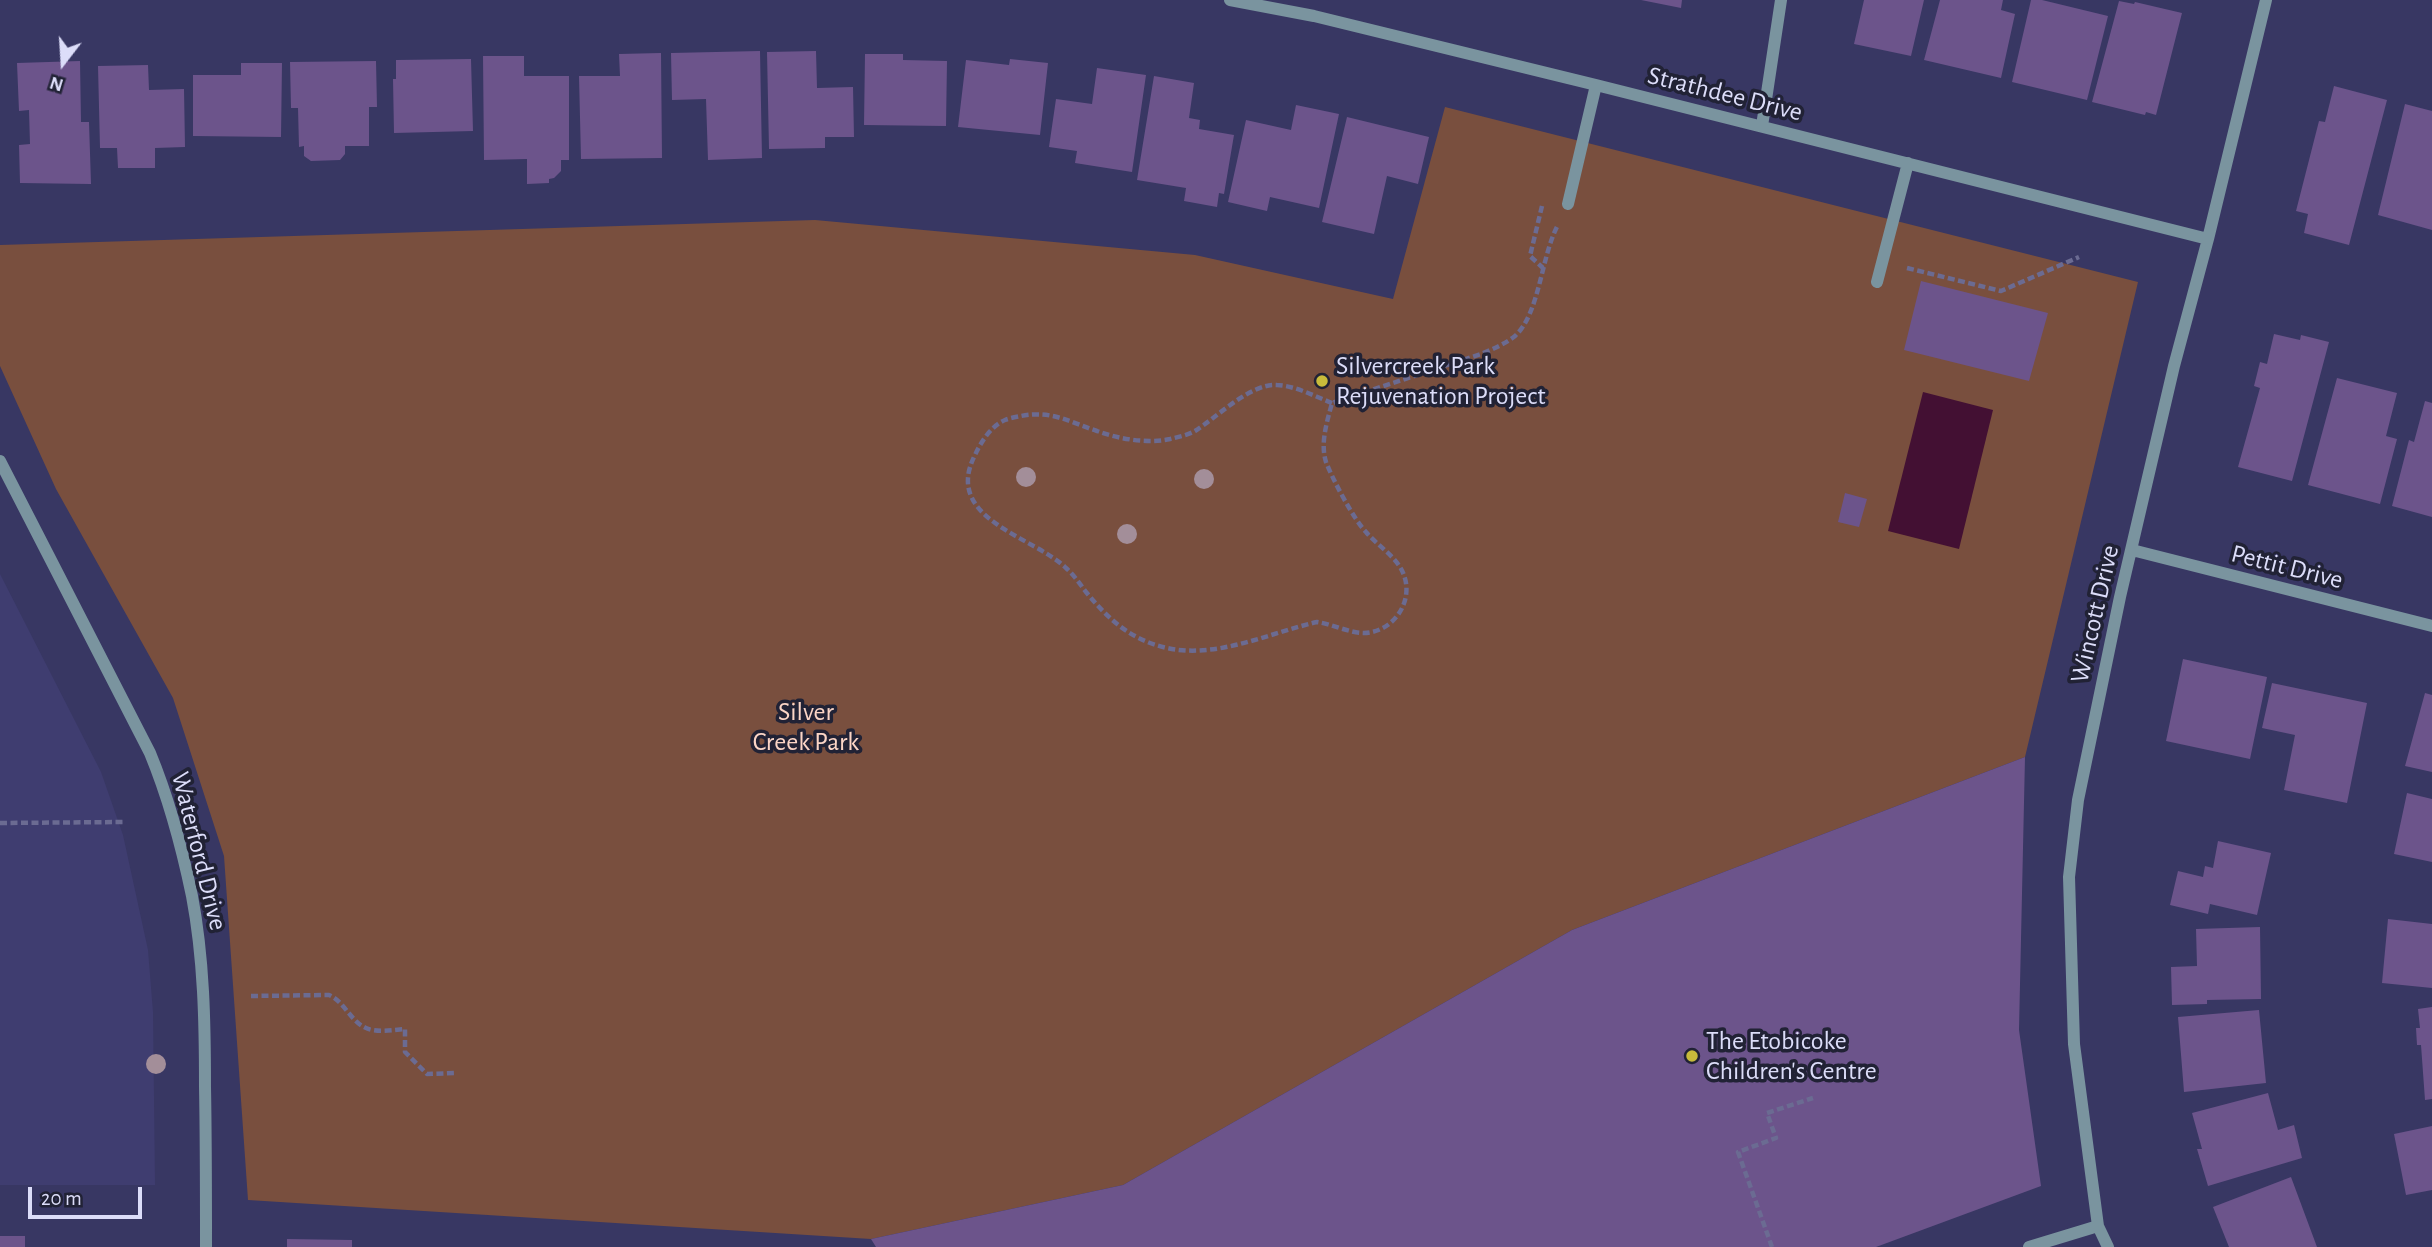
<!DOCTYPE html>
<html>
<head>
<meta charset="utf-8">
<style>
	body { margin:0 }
	#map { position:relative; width:2432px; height:1247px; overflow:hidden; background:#383763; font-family:"Alegreya Sans",sans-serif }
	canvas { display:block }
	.north { position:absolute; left:28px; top:28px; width:70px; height:70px; -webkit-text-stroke:5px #212235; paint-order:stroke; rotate:197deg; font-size:19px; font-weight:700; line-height:28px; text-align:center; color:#dcddf9 }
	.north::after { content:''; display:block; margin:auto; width:24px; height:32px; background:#dcddf9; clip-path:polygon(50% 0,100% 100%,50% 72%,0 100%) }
	.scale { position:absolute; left:28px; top:1187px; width:114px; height:32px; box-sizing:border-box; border:4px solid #dcddf9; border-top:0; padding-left:9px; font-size:21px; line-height:24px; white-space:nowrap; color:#dcddf9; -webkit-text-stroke:5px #212235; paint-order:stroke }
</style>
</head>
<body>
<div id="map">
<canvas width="2432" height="1247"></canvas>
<div class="north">N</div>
<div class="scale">20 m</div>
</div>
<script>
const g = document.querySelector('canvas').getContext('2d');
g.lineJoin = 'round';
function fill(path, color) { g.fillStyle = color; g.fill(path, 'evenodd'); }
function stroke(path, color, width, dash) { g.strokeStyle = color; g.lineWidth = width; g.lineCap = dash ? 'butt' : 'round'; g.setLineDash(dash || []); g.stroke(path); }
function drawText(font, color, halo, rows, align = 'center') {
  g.font = font + ' "Alegreya Sans",sans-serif'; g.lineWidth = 7; g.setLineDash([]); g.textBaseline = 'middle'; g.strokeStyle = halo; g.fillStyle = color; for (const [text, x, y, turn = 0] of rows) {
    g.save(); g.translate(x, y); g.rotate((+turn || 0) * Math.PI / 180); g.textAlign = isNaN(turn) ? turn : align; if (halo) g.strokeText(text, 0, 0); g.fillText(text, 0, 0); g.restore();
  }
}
fill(new Path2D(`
	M0 574 101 772 123 835 148 950 153 1012 155 1185H0Z`), '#3f3d70');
fill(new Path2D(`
	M1445 107 2138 282 2025 757 1572 930 1123 1185 871 1239 248 1200 224 856 173 698 56 489 0 366V245L815 220 1195 255 1393 299Z`), '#794f3e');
fill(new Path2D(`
	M1923 392 1993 410 1959 549 1888 531Z`), '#431033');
fill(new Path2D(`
	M1641 0H1682L1681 8Z
	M1864 0H1924L1911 56 1854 44Z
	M1940 0H2003L2001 10 2015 14 2001 78 1924 60Z
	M2031 0H2042L2108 16 2087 100 2012 82Z
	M2119 1 2134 4 2135 2 2182 13 2156 115 2146 112 2145 115 2092 102Z
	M760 51 762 158 708 160 706 99 672 100 671 53Z
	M816 51 817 88 853 87 854 137H825V148L769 149 767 52Z
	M661 53 662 158 581 159 579 76H620L619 54Z
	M865 54H903V60L947 61 946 126 864 125Z
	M483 56H524V76H569V160H561V171L554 178 549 179V183L527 184V159L484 160Z
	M471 59 473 131 394 133 393 79H396V60Z
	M1010 59 1048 63 1040 135 958 127 966 60 1009 65Z
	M80 61 81 122H89L91 184 20 183 19 145 30 144 29 110 19 111 17 63Z
	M376 61 377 107H369V146H345V154L340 160 311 161 304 156V146L299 147 298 108H291L290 62Z
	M241 63H282L281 137 193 136V75H241Z
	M148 65 149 90 184 89 185 147 155 148V168H118L117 148H100L98 66Z
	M1097 68 1146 75 1132 172 1075 163 1077 151 1049 147 1056 99 1092 104Z
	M1154 76 1194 83 1189 118 1200 120 1199 129 1234 135 1224 194 1219 193 1217 207 1184 201 1186 188 1137 180Z
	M2334 86 2387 100 2349 245 2304 233 2308 214 2296 211 2319 121 2325 122Z
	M2405 104 2432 111V230L2378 215Z
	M1296 105 1339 114 1319 208 1270 197 1267 211 1228 202 1246 120 1291 130Z
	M1347 117 1429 137 1418 184 1387 176 1374 234 1322 222Z
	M1921 281 2048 313 2029 381 1904 350Z
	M2274 334 2300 340 2301 335 2329 342 2292 481 2238 467 2260 388 2254 386 2260 362 2267 364Z
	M2337 378 2397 393 2386 436 2397 439 2380 504 2308 485Z
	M2425 401 2432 403V517L2392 506 2409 440 2414 442Z
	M1845 493 1867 499 1859 527 1838 522Z
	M2183 659 2267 677 2250 759 2166 741Z
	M2272 683 2367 703 2347 803 2284 790 2295 735 2262 728Z
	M2425 693 2432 695V772L2405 766Z
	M2025 757 2019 1030 2041 1186 1876 1247H876L871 1239 1123 1185 1572 930Z
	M2407 793 2432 799V862L2394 854Z
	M2218 841 2271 853 2257 915 2210 904 2208 914 2170 905 2178 871 2203 877 2205 866 2213 868Z
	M2388 919 2432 924V988L2382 983Z
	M2260 927 2261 999 2207 1000V1004L2172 1005 2171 967 2197 966 2196 929Z
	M2432 1007V1099L2425 1100 2421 1045H2417L2416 1028H2420L2418 1009Z
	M2259 1010 2266 1083 2184 1092 2178 1017Z
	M2268 1093 2278 1130 2294 1125 2302 1158 2208 1186 2197 1149H2202L2192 1113Z
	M2432 1126V1190L2406 1195 2394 1134Z
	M2291 1177 2317 1247H2229L2213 1207Z
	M0 1236H25V1247H0Z
	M287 1239 352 1240V1247H287Z`), '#6c548b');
stroke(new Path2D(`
	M1542 206 1530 256 1543 268
	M1907 268 2001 291 2079 257
	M1332 403C1314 396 1296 386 1277 385 1251 383 1217 417 1195 431 1188 435 1178 437 1170 439 1147 444 1119 439 1097 431 1069 422 1052 410 1021 416 1016 417 1010 418 1005 420 991 426 981 442 975 455 942 519 1033 536 1066 568 1074 575 1080 584 1086 592 1109 620 1131 640 1167 648 1217 659 1269 633 1317 622 1332 624 1349 633 1364 633 1396 632 1418 596 1400 567 1392 554 1376 544 1366 532 1354 520 1332 478 1326 462 1320 443 1327 422 1332 403L1481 354C1493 349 1505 344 1515 336 1540 313 1541 256 1558 225
	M0 823 126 822
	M251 996 329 995C345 1002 350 1021 366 1028 377 1033 393 1030 405 1029V1052L427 1074 455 1073
	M1772 1247 1738 1152 1776 1138 1767 1113 1813 1098`), '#6b6b92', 4.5, [7, 3.5]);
stroke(new Path2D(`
	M1230 0 1314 16 1596 85 2208 239
	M1762 126 1781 0
	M1568 204 1596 85
	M1877 282 1908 163
	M0 461 150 753C169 799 182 848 192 896 204 959 205 1024 205 1087 206 1140 206 1194 206 1247
	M2132 550 2432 626
	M2029 1247 2098 1226
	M2108 1247 2098 1226 2074 1044 2069 877 2078 800 2120 597 2174 366 2208 239 2266 0`), '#7a949f', 12);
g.fillStyle = '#a38e99';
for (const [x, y] of [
	[1026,477],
	[1204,479],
	[1127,534],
	[156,1064]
]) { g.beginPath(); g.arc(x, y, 10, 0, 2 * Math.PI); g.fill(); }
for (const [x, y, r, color] of [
	[1322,381,7,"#c8bb3b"],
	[1692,1056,7,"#c8bb3b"]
]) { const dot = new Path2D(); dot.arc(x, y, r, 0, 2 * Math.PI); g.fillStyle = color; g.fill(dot); stroke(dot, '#212235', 2.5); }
drawText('26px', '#dcddf9', '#212235', [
	["Strathdee Drive",1725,94,14],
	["Pettit Drive",2287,567,14],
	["Wincott Drive",2095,614,-77],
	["Waterford Drive",199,851,76]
]);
drawText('26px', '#dcddf9', '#212235', [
	["Silvercreek Park",1336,366],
	["Rejuvenation Project",1336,396],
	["The Etobicoke",1706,1041],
	["Children's Centre",1706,1071]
], 'left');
drawText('26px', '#fbd5c6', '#212235', [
	["Silver",806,712],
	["Creek Park",806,742]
]);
</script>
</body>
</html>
